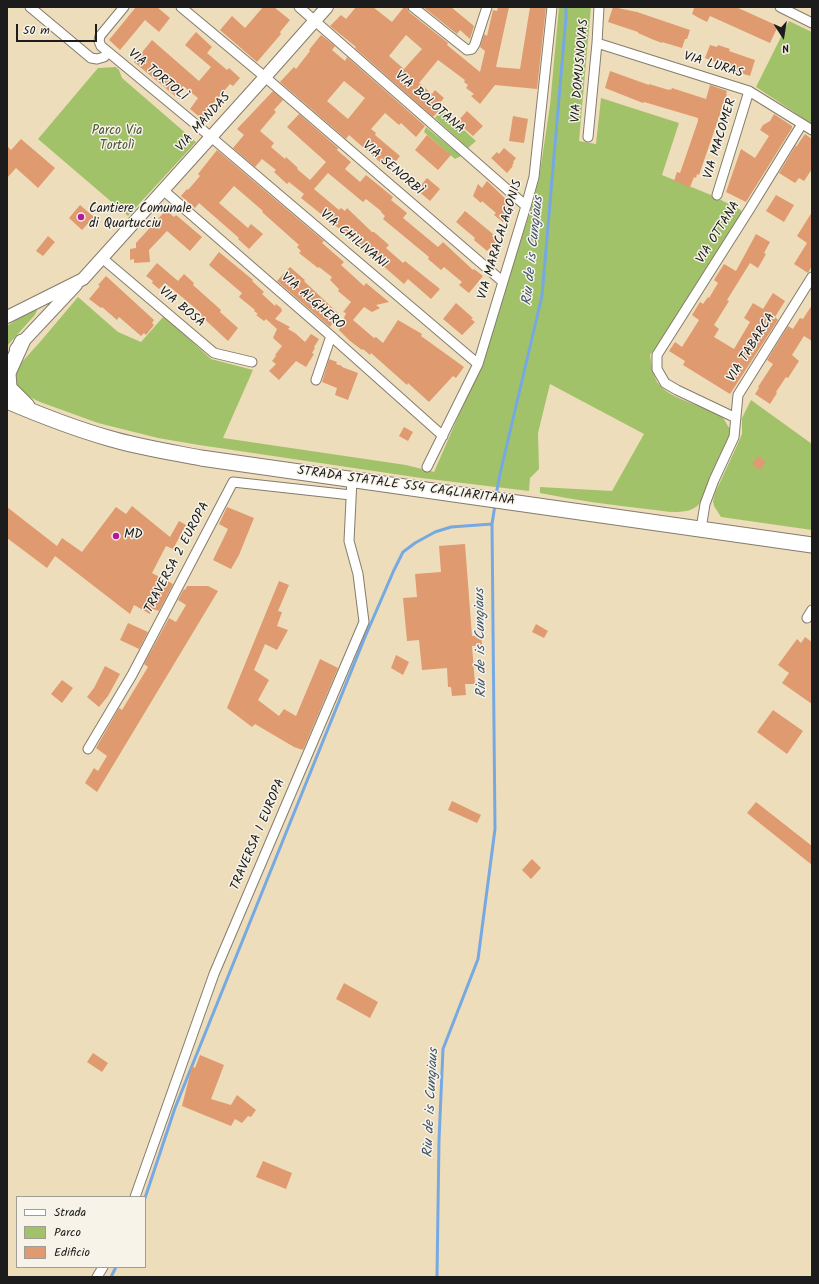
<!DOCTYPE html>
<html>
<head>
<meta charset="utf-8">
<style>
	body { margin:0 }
	#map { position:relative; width:819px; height:1284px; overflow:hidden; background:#edb; font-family:Kalam,sans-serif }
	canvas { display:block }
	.frame { position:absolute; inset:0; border:8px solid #1c1c1c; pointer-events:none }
	.legend { position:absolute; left:16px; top:1196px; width:130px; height:72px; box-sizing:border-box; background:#f7f3e8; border:1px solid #9f9d96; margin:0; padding:5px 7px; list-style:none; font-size:12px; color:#1c1c1c }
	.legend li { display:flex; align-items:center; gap:8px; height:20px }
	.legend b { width:20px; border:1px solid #9f9d96 }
	.north { position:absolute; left:763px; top:16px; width:40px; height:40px; -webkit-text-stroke:3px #f7f3e8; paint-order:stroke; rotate:168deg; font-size:11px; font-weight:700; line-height:16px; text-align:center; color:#1c1c1c }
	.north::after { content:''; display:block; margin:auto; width:14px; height:18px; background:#1c1c1c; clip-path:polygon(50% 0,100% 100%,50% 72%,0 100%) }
	.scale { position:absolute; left:16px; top:24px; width:81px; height:18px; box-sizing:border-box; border:2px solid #1c1c1c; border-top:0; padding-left:5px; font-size:12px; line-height:14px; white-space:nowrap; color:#1c1c1c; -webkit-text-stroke:3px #f7f3e8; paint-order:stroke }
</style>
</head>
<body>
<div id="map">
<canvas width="819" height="1284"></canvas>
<div class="frame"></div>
<ul class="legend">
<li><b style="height:5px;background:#fff"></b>Strada</li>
<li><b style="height:11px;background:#a2c26a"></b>Parco</li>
<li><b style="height:11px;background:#df9a70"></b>Edificio</li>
</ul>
<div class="north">N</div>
<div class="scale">50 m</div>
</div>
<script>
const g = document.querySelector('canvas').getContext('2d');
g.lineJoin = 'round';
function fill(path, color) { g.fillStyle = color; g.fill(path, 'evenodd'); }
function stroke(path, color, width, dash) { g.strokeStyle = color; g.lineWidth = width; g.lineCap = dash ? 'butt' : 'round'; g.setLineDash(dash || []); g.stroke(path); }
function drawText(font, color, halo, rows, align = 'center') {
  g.font = font + ' Kalam,sans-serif'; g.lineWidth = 3; g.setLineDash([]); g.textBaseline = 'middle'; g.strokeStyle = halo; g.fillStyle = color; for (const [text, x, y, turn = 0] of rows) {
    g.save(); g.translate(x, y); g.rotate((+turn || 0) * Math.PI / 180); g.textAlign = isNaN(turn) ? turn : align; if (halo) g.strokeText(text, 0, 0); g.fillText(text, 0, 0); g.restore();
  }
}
fill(new Path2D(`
	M559 7H591L579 141 596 144 601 98 679 123 662 175 711 195 741 210 742 215 666 334 650 355C651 364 653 374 657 382 668 399 703 405 720 415 725 418 726 426 731 429L730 439 703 499C699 505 694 510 686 511 673 514 659 510 646 509 611 505 575 500 540 493V487L612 491 644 434 550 384 538 433 539 469 530 478 529 491 421 478 199 445 158 438 98 423 40 402 19 392 15 385 12 373 40 342 78 297 118 332 141 342 164 316 211 359 253 370 223 438 406 465 434 472 481 364 529 215 539 179 550 105Z
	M789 21 812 32V124L756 87Z
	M116 67 119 70 122 78 196 142 128 216 38 139 98 68Z
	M442 110 476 141 468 148 435 118Z
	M426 127 461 156 455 159 424 132Z
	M36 309 37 311 34 316 7 346V326L19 318Z
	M751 400 812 444V530L721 517 714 506 713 501 715 493 735 450 742 434V418Z`), '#a2c26a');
stroke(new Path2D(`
	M496 495 500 474 542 296 566 17V7
	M145 1198 175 1108 365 637 394 570 403 552 415 543 435 532 451 527 492 524
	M111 1277 116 1267
	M437 1277 439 1140 443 1049 478 959 495 829 492 524 495 505`), '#76a9e2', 3);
fill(new Path2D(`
	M136 7H157L170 18 159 32 145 20 120 50 109 40Z
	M263 7H274L290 20 280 32 281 34 257 62 220 30 232 16 245 28Z
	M356 7H373L392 22 404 7H407L409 12 448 43 447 45 480 72 485 51 480 47 484 34 487 36 493 10 497 11 498 7H509L496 67 520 69 530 7H546L537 89 495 85 480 104 471 96 474 94 466 88 468 85 464 82 465 80 438 60 419 83 432 94 435 90 444 98 438 105 441 108 433 117 355 48 356 47 330 26 341 15 346 19ZM406 35 422 49 404 69 389 56Z
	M423 7H451L474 26 470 39 460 30 457 34Z
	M613 7 637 12 690 30 687 39H685L682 48 662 42V43L654 40 638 33V32L608 22Z
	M691 7H736L778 26 770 43 710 16 707 22 699 18 692 14 694 8Z
	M196 32 212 47 207 53 227 70 229 68 240 78 233 86 230 84 212 105 214 106 202 119 190 109 198 98 183 86 175 96 134 62 152 40 199 81 211 67 185 45Z
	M321 35 335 46 332 50 345 61 347 57 425 126 416 137 401 123 399 125 385 113 371 129 376 133 375 135 400 156 389 170 349 135 346 139 280 82 294 67 296 69 310 51 309 50ZM344 81 365 98 348 119 327 101Z
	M710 45 717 47 718 45 730 49 729 51 755 60 750 76 731 70 732 68 705 58Z
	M610 71 649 85V84L669 90V89L671 90 672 88 706 99 710 85 727 91 726 94H727L699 175 697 174 696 178 694 177 690 187 674 181 677 172 680 173 698 121V118L644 102 643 103 605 88Z
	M273 91 283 100 274 110 276 112 260 131 274 143 271 147 285 159 286 157 298 168 297 169 310 180 326 162 287 127 299 114 338 148 337 150 351 162 345 169 360 182 366 175 393 197 391 200 407 213 403 218 438 247 443 242 473 270 474 269 483 276 469 293 459 285 462 282 444 267 441 270 428 259 429 257 383 219 385 216 381 212V211L366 199 363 202 328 173 314 189 339 210 341 208 345 211 347 208 372 232H374L389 245 386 248 403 263 405 261 440 289 431 299 408 279 404 284 382 265 381 266 336 226 301 198 304 194 289 182 287 184 274 172 276 170 262 159 255 167 233 148 244 135 237 129Z
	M467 111 483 126 473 136 457 122Z
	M774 114 792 126V128L746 202 726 192 741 149 755 158 769 136 760 130 763 125 770 121Z
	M513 116 528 119 524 143 509 141Z
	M805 134 812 139V169L804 181 799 178 795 183 779 173 796 145V147Z
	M427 135 451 155 438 170 415 150Z
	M21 139 55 168 38 188 16 168 7 178V146L11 150Z
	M504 148 516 158 513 162 514 163 512 165 513 166 507 173 491 158 497 152 499 154Z
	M217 150 324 241 322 243 344 262 341 265 364 286 366 283 389 302 376 305 380 308 372 312 364 307 353 320 374 338 376 337 383 343 398 320 422 334 421 336 464 367 456 378 453 376 429 402 408 383 407 385 371 353 370 355 363 349 362 350 350 341 339 330 346 313 343 312 351 302 338 291 339 289 330 280 332 277 319 267 318 268 299 253 301 251 297 247 299 245 262 212 263 211 234 186 219 203 248 228 251 224 263 234 249 249 238 239 239 238 199 203 195 208 181 196 187 189 188 190 200 176 198 174Z
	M427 178 440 189 430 201 417 190Z
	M487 181 512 205 509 208 511 211 503 222 494 215 496 213 482 201 481 203 473 196 478 184 482 188Z
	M776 195 794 205 784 222 766 211Z
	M80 205 94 217 82 230 69 218Z
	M166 210 174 217 176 215 202 237 190 251 167 231 149 250 150 262 134 263V259L130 260V249L136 248V243Z
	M465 211 493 234 492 236 496 239 498 246 491 247 487 251 474 240 475 238 456 222Z
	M812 212V266L808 273 794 264 807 243 797 236Z
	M756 234 770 242 764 253 766 254 758 268 750 263 727 300 729 301 714 325 719 329 714 337 734 349 750 322 744 318 753 303 763 309 773 293 785 301 775 317 778 320 730 394 683 365 685 361 669 351 675 342 682 347 699 320 692 315 700 302 703 304 708 297 709 298 718 283 714 280 724 264 736 271Z
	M48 236 55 242 43 256 36 251Z
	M219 252 253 280 252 281 264 292 262 294 275 306 276 304 281 308 282 311 275 319 290 327 288 329 295 333 305 342 311 334 319 339 314 347 315 348 312 353 314 354 306 367 296 361 279 380 269 371 276 364 272 361 276 356 275 355 282 346 273 338 277 329 266 319 264 321 256 315 258 314 254 311 255 310 239 297 242 293 209 265Z
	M157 263 178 281 184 274 194 283 193 285 221 310 220 312 238 328 228 341 199 314 200 312 165 283 159 289 152 283 153 281 146 276Z
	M290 267 305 280 304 281 340 315 334 325 332 324 330 327 277 281Z
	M106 276 154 320 152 323 154 325 146 335 144 333 141 336 119 317 117 320 102 307 101 308 89 299 100 286 98 285Z
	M456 303 473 318 471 319 475 322 462 335 443 319Z
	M812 305V341L804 336 792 355 799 361 788 378 786 377 776 392 777 393 770 404 755 394 759 388 758 387 773 364 767 360 788 326 793 329 800 318 803 319Z
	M329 359 337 362 336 364 342 366V367L358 373 348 400 335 395 337 388 322 382Z
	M404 427 413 432 408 441 399 436Z
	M758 456 766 462 760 470 752 464Z
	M132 506 170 537 179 521 186 525 173 549 166 546 152 573 173 584 159 611 153 609 150 614 134 605 130 614 55 556 47 568 7 538V507L57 546 62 538 82 552 116 507 126 514Z
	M227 507 254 518 239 555 231 569 213 560 228 529 219 524Z
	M465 544 472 636H481L482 645 472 646 475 684H465L466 695 452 696 451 687H448L447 668 422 670 419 640 407 641 403 598 417 597 415 574 441 572 439 546Z
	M279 581 289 585 278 611 282 612 277 626 288 630 277 650 265 644 254 670 269 680 258 700 279 716 284 709 296 716 320 659 338 668 303 750 294 747 255 724 252 727 227 708Z
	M187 586H208L218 591 97 792 85 783 94 768 98 771 107 756 96 748 119 708 122 710 148 667 144 664 169 618 176 622 186 605 178 600 184 589 185 590Z
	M128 623 148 632 139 649 120 640Z
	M536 624 548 631 544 638 532 632Z
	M805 637 812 642V704L782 683 789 673 778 665 797 639 801 643Z
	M396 655 409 662 403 675 391 668Z
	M105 666 120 674 108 696 99 707 87 697 94 688Z
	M62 680 73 688 62 703 51 694Z
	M773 710 803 731 787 754 757 732Z
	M452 801 481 815 477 823 448 810Z
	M756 802 812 846V865L747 813Z
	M532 859 541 868 531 879 522 870Z
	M344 983 378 1002 370 1018 336 999Z
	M93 1053 108 1063 102 1072 87 1062Z
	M200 1055 224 1065 211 1099 231 1105 237 1095 256 1110 251 1117 248 1116 242 1123 235 1119 231 1126 182 1106 192 1066 195 1068Z
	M263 1161 292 1173 286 1189 256 1177Z`), '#df9a70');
const minor = new Path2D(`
	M30 7 91 58 97 59 104 57 108 52
	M124 7 100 36 99 41 101 46 211 137 478 364
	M181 7 265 77 502 281
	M299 7 526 206
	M413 7 467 50 472 49 475 44 487 7
	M780 7 812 23
	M597 43 749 91 812 130
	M588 137 597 43 599 7
	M163 190 331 336 443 436
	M717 195 749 91
	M102 258 214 353 252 362
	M316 380 331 336
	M736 418 677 390 665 383 657 369V355L749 210 802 124
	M427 467 478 364 526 206 534 177 552 7
	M701 529 705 504 714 480 734 437 738 395 812 277
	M807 618 812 610
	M88 749 132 675 233 482 351 495
	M135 1197 214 974 364 622 358 574 349 541 352 479
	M97 1277 103 1267`);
const tertiary = new Path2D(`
	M7 317 83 279 265 77 327 7
	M16 349 76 285`);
const primary = new Path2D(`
	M22 342 8 373 9 388 27 406
	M7 401C40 415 73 428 108 438 138 447 170 452 201 458L812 545`);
stroke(minor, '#857c6c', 11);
stroke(tertiary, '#857c6c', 14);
stroke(primary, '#857c6c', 17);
stroke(minor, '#fff', 9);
stroke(tertiary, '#fff', 12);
stroke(primary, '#fff', 15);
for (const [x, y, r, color] of [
	[81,217,4,"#b5179e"],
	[116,536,4,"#b5179e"]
]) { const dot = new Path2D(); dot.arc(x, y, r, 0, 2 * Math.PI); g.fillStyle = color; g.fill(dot); stroke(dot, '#f7f3e8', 1.5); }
drawText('13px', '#1c1c1c', '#f7f3e8', [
	["VIA LURAS",713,66,17],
	["VIA DOMUSNOVAS",581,71,-85],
	["VIA TORTOLÌ",157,76,40],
	["VIA BOLOTANA",429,103,41],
	["VIA MANDAS",204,123,-48],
	["VIA MACOMER",721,139,-73],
	["VIA SENORBÌ",392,169,41],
	["VIA OTTANA",719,233,-58],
	["VIA CHILIVANI",353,240,40],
	["VIA MARACALAGONIS",501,240,-73],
	["VIA ALGHERO",312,302,41],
	["VIA BOSA",181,308,40],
	["VIA TABARCA",752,348,-58],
	["STRADA STATALE 554 CAGLIARITANA",406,487,8],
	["TRAVERSA 2 EUROPA",178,558,-62],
	["TRAVERSA 1 EUROPA",259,835,-67]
]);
drawText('13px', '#4b5637', '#f7f3e8', [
	["Parco Via",117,132],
	["Tortolì",117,147]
]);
drawText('13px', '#1c1c1c', '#f7f3e8', [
	["Cantiere Comunale",89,210],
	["di Quartucciu",89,225],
	["MD",124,536]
], 'left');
drawText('italic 14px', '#40546b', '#f7f3e8', [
	["Riu de is Cungiaus",534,251,-84],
	["Riu de is Cungiaus",482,643,-91],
	["Riu de is Cungiaus",432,1103,-87]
]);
</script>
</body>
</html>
